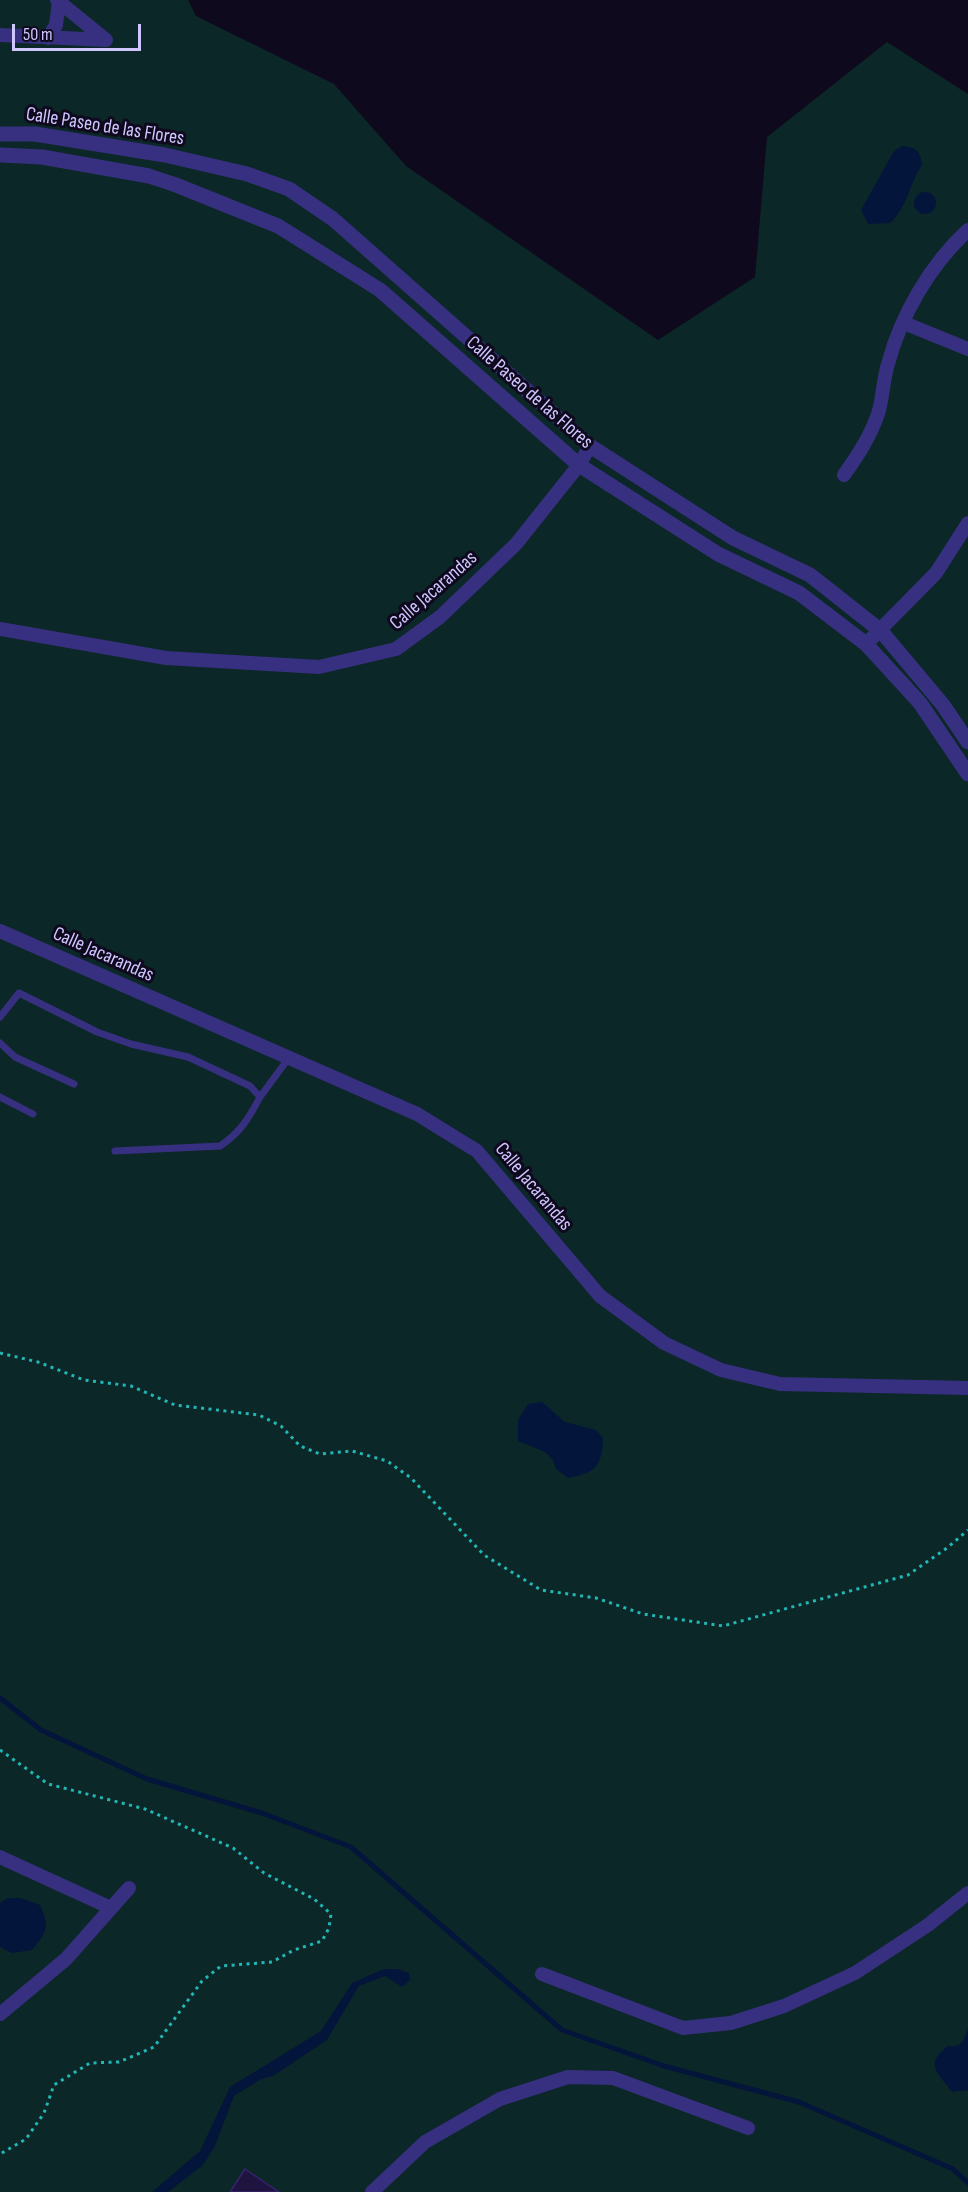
<!DOCTYPE html>
<html>
<head>
<meta charset="utf-8">
<style>
	body { margin:0 }
	#map { position:relative; width:968px; height:2192px; overflow:hidden; background:#0e091d; font-family:"Sofia Sans Condensed",sans-serif }
	canvas { display:block }
	.scale { position:absolute; left:12px; top:24px; width:129px; height:27px; box-sizing:border-box; border:3px solid #cfc5ff; border-top:0; padding-left:8px; font-size:18px; line-height:21px; white-space:nowrap; color:#cfc5ff; -webkit-text-stroke:4px #0e091d; paint-order:stroke }
</style>
</head>
<body>
<div id="map">
<canvas width="968" height="2192"></canvas>
<div class="scale">50 m</div>
</div>
<script>
const g = document.querySelector('canvas').getContext('2d');
g.lineJoin = 'round';
function fill(path, color) { g.fillStyle = color; g.fill(path, 'evenodd'); }
function stroke(path, color, width, dash) { g.strokeStyle = color; g.lineWidth = width; g.lineCap = dash ? 'butt' : 'round'; g.setLineDash(dash || []); g.stroke(path); }
function drawText(font, color, halo, rows, align = 'center') {
  g.font = font + ' "Sofia Sans Condensed",sans-serif'; g.lineWidth = 6; g.setLineDash([]); g.textBaseline = 'middle'; g.strokeStyle = halo; g.fillStyle = color; for (const [text, x, y, turn = 0] of rows) {
    g.save(); g.translate(x, y); g.rotate((+turn || 0) * Math.PI / 180); g.textAlign = isNaN(turn) ? turn : align; if (halo) g.strokeText(text, 0, 0); g.fillText(text, 0, 0); g.restore();
  }
}
fill(new Path2D(`
	M0 0H188L196 16 334 84 406 166 658 340 755 277 767 137 887 42 968 94V2192H0Z`), '#0c2727');
fill(new Path2D(`
	M902 146C914 146 921 151 922 165 909 184 908 207 890 223L868 224 861 210 894 151Z
	M914 203a11 11 0 1 1 22 0a11 11 0 1 1-22 0Z
	M542 1402 565 1422 596 1430 603 1438C602 1466 596 1473 568 1478L556 1469 553 1460 545 1452 518 1441V1420L528 1404Z
	M8 1898H20L40 1905C50 1927 47 1932 32 1950L12 1953 0 1947V1903Z
	M384 1969H397L409 1973 410 1980 402 1987 385 1976 359 1986 327 2040 273 2076 261 2079 234 2096 215 2146 203 2165 168 2192H152L200 2151 230 2087 321 2031 352 1983Z
	M968 2029V2090L952 2092C939 2074 923 2064 948 2046 962 2048 964 2040 968 2029Z`), '#04153b');
stroke(new Path2D(`
	M0 1698 41 1730 147 1779 262 1813 351 1847 562 2030 664 2066 799 2102 953 2169 968 2183`), '#04153b', 5);
const building = new Path2D(`
	M245 2169 279 2192H230Z`);
fill(building, '#1f143f');
stroke(building, '#36236e', 1.5);
stroke(new Path2D(`
	M0 1353 38 1362 84 1380 131 1386 175 1405 259 1415 281 1426 300 1446 320 1454 352 1451 387 1461 411 1478 484 1555 541 1590 596 1598 643 1614 723 1626 908 1575 947 1548 968 1530
	M0 1750 48 1784 145 1809 233 1848 264 1873 314 1899 331 1914 329 1928 322 1941 294 1950 272 1962 221 1966 202 1981 154 2047 119 2062 90 2063 54 2085 44 2113 26 2139 0 2154`), '#21b7b6', 3, [3, 4.5]);
stroke(new Path2D(`
	M0 1017 19 993 97 1032 131 1044 188 1057 250 1086 260 1097 288 1059
	M0 1043 15 1057 74 1084
	M0 1097 33 1114
	M115 1151 220 1146C240 1133 249 1118 260 1097`), '#373080', 7);
stroke(new Path2D(`
	M0 35 106 40 57 0
	M48 38 56 25 59 1
	M904 323 968 349
	M844 475C858 455 870 437 878 414 883 398 883 380 888 364 901 315 930 265 968 230
	M0 629 166 658 319 667 396 649 440 617 516 544 579 465 590 446
	M866 644 936 573 968 523
	M0 931 417 1114 477 1151 600 1296 664 1343 721 1370 780 1384 968 1388
	M0 1857 111 1908
	M542 1974 683 2028 731 2023 784 2006 855 1973 928 1925 968 1893
	M0 2014 66 1959 129 1888
	M372 2192 425 2142 500 2099 568 2077 613 2078 748 2128`), '#373080', 14);
stroke(new Path2D(`
	M0 134H35L165 155 247 174 289 189 333 219 590 446 733 538 810 575 881 631 943 705 968 742
	M0 155 42 157 149 176 176 185 278 226 380 290 579 465 718 554 799 593 866 644 920 703 968 774`), '#373080', 15);
drawText('20px', '#cfc5ff', '#0e091d', [
	["Calle Paseo de las Flores",105,127,9],
	["Calle Paseo de las Flores",529,393,41],
	["Calle Jacarandas",434,591,-41],
	["Calle Jacarandas",103,955,24],
	["Calle Jacarandas",533,1187,50]
]);
</script>
</body>
</html>
